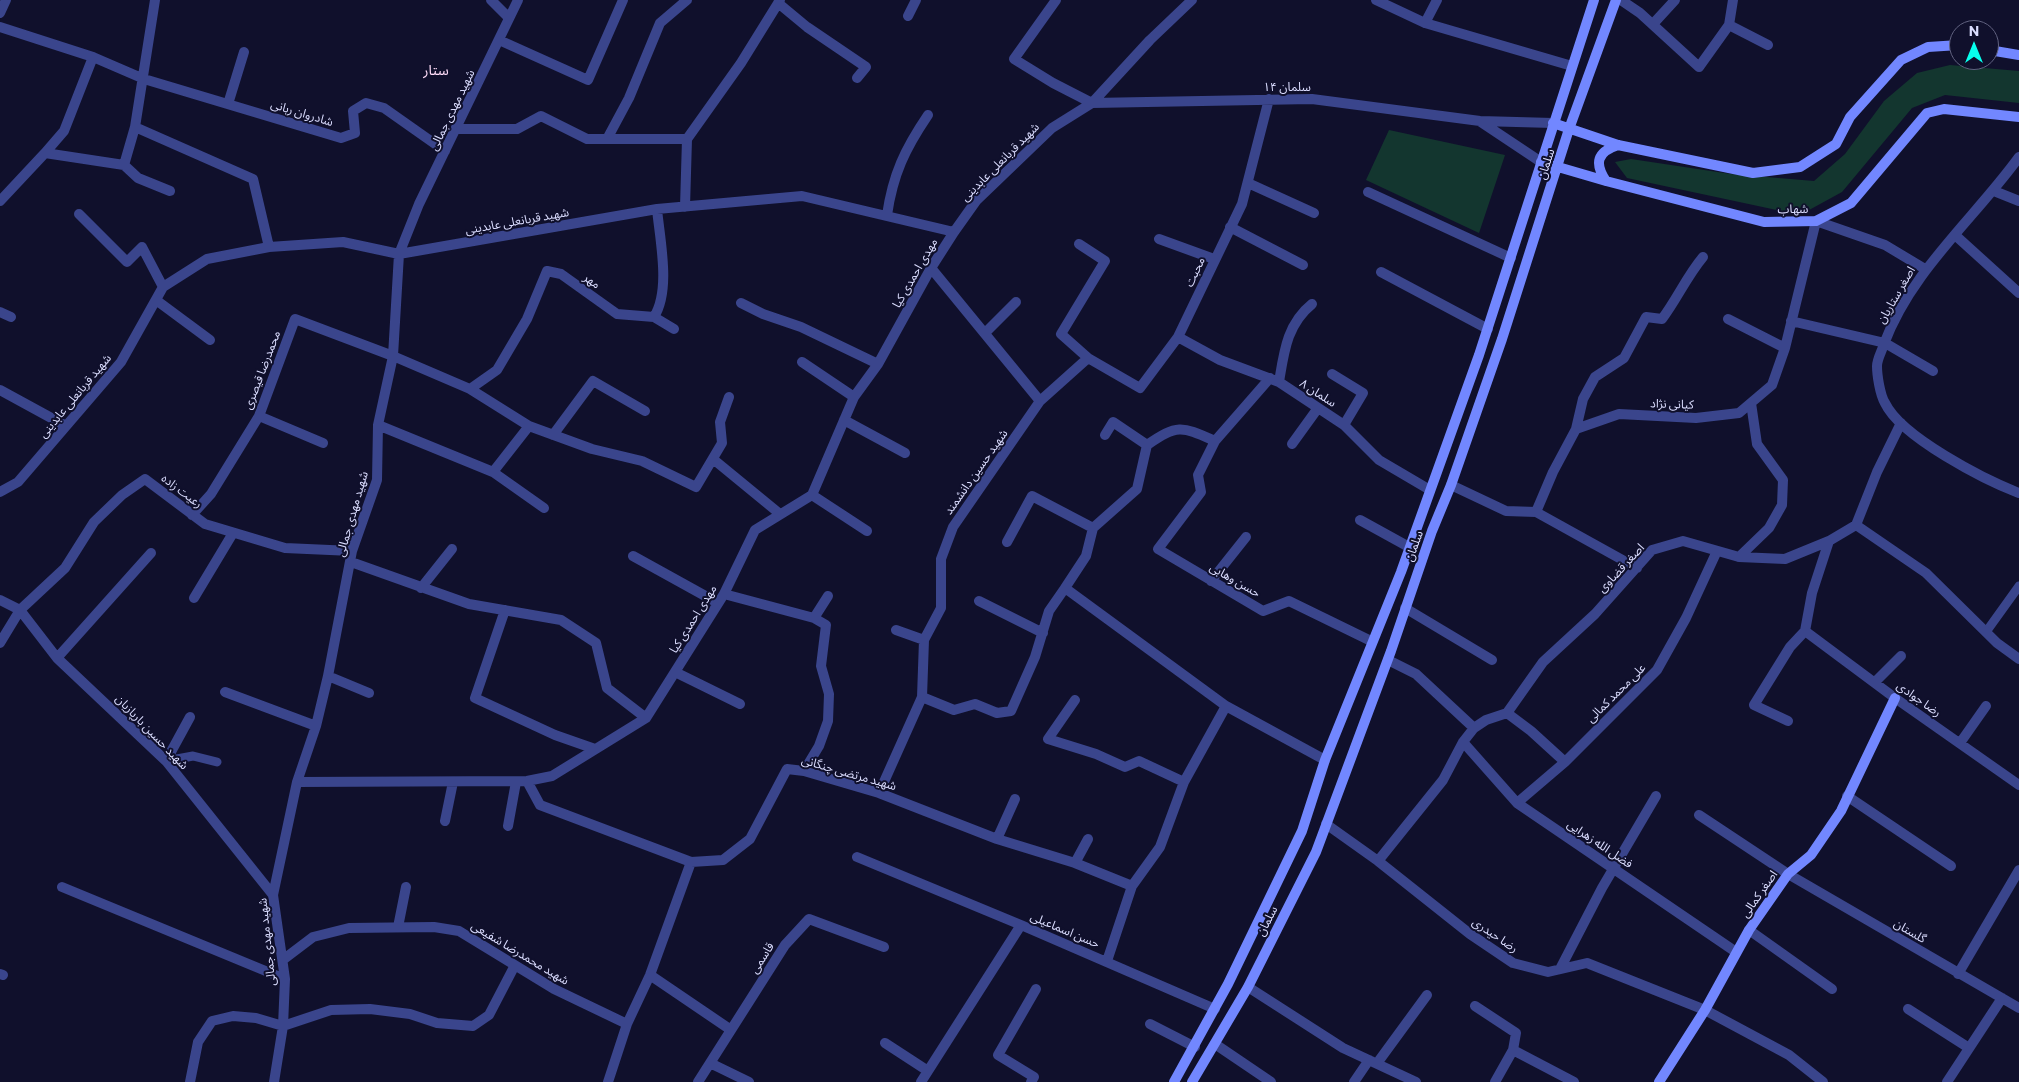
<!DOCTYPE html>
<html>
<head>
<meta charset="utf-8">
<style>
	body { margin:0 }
	#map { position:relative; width:2019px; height:1082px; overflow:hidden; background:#10102c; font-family:Commissioner,sans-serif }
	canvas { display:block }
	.north { position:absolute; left:1949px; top:20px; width:50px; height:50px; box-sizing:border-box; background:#10102c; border:1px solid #616280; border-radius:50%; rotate:0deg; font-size:14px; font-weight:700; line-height:20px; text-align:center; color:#dbddff }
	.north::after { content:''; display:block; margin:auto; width:18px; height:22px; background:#07ffed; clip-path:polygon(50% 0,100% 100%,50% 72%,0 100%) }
</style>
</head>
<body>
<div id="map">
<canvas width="2019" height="1082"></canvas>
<div class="north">N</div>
</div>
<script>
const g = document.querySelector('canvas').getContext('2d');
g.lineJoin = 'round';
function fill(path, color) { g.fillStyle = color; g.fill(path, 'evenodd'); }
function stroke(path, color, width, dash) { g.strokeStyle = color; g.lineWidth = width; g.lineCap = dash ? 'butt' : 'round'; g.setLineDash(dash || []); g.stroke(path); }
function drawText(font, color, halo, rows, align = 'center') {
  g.font = font + ' Commissioner,"Noto Sans Arabic",sans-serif'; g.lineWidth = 4; g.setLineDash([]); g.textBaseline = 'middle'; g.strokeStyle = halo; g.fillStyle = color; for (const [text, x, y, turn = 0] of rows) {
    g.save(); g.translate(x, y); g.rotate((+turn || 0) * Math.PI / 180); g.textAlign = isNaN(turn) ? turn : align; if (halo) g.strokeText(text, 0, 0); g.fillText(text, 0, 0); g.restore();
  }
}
fill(new Path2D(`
	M1950 65 2019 71V103L1945 95 1912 108 1842 192 1800 215 1627 178 1615 162 1631 159 1731 174 1814 181 1845 154 1884 101 1917 73Z
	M1389 130 1505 155 1479 233 1366 180Z`), '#13362f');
stroke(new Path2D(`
	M1986 632 2019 586
	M166 761 193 756 217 762`), '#3a458c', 9);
stroke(new Path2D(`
	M491 0 509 18
	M1056 0 1014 59 1053 83 1092 103 1312 99 1480 121 1553 123
	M1376 0 1425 23 1572 66
	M1621 0 1640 13 1699 67 1729 25 1733 0
	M778 3 807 27 866 67 857 78
	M0 13 6 0
	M908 16 916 0
	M1425 23 1437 0
	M1653 24 1675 0
	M1729 25 1768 45
	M0 27 93 57 144 79 341 138 355 133 353 111 366 103 384 108 445 151
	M499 40 588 80 623 0
	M228 104 244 52
	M1481 122 1541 162
	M135 127 253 179 269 247
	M457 129H517L541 116 587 139H687
	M607 139 629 98 660 23 687 0
	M45 153 64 131 93 57
	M2019 157C1974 219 1911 271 1884 344 1882 351 1877 359 1877 366 1877 375 1880 395 1885 403 1901 437 1985 480 2019 493
	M124 165 138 178 170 191
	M1248 183 1314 213
	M1994 191 2019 201
	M1368 192 1511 258
	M0 201 45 153 124 165 135 127 155 0
	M685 207 687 139 741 63 780 0
	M79 214 127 262 142 247 163 287
	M887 215C893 174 905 149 928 115
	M1230 227 1303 265
	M1955 235 2019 293
	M1159 239 1214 259
	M1079 244 1105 261 1061 334 1088 358 1140 388 1178 337 1242 204 1269 99
	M931 268 1040 401
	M1381 272 1488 329
	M156 300 210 340
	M741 303 763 314 801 327 878 364
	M0 312 11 317
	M654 317 674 329
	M1728 319 1785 348
	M1791 321 1885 343 1933 371
	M985 333 1016 302
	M1178 337 1220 360 1279 382 1344 425 1379 460 1430 490
	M802 362 854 397
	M1332 374 1363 393 1344 425
	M1270 378 1215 441 1198 475 1201 492 1158 549 1263 611 1289 601 1371 641
	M1279 382C1284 352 1287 324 1312 304
	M470 389 497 370 527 319 547 271 561 274 617 314 654 317C671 290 660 241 657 209
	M0 390 66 426
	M259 416 323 443
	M844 420 905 453
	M378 425 493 472 544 508
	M1576 429 1583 399 1595 377 1624 358 1646 317 1662 319C1677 299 1687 276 1703 257
	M553 435 593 381 645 411
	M1105 435 1113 422 1147 445
	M1292 444 1318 408
	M713 459 780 514
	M493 472 529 426
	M1451 485 1506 511 1536 512 1553 472 1576 429 1619 414 1696 418 1739 413 1772 385 1785 348 1816 221 1885 245 1925 269
	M0 492 18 482 121 362 163 287 207 259 269 247 343 242 399 254 657 209 802 196 954 232 976 201 1052 128 1092 103 1150 40 1192 0
	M812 495 867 531
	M1536 512 1637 568
	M192 515 211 494 259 416 295 319 393 356 470 389 529 426 592 449 642 461 696 487 722 443 720 422 729 397
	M1360 520 1409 547
	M1856 525 1926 573 1997 643 2019 659
	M1007 542 1032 496 1093 528
	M633 556 718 603
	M1739 557 1769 528 1782 505 1783 480 1757 444 1751 403
	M351 562 469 604 561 620 596 643 607 688 646 718
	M1211 581 1246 537
	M421 588 452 549
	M724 594 814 618 826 625 821 666 829 694 828 721 819 746 804 771
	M194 598 233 533
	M0 600 20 610 57 658 166 761 273 895
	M979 601 1043 633
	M1405 608 1492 660
	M505 610 475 698 555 735 595 749
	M814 618 828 596
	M896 630 924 640
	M1805 631 1895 698 2019 785
	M0 643 20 610 65 568 94 522 122 495 145 479 205 524 285 548 352 551
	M57 658 151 553
	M1388 660 1416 674 1474 728 1486 720 1507 713 1543 662 1595 614 1652 550 1683 541 1739 557 1785 559 1829 541 1856 525 1877 472 1901 423
	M675 672 740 704
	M328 676 369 693
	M1875 682 1901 656
	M225 692 316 726
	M922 697 954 710 975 704 997 713 1011 711 1035 657 1049 611 1065 588
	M1075 700 1048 739 1096 754 1125 767 1139 761 1184 782
	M1226 706 1325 760
	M1507 713 1531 731 1565 762
	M1788 721 1754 705 1790 647 1805 631 1812 593 1829 541
	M1463 742 1517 803 1736 952
	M1960 743 1986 706
	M166 761 190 717
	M527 781 540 805 691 862 723 860 750 839 787 769 804 771 879 793 997 839 1075 863 1132 886
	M297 782 527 781 552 776 646 718 724 594 755 530 812 495 854 397 878 364 931 268 954 232
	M879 793 922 697 924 640 941 608V559L953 527 1040 401 1088 358
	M1847 796 1951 866
	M1517 803 1565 762 1657 670 1686 618 1717 551
	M1699 815 1788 874 2019 1008
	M445 821 453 782
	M1326 824 1378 861 1470 934 1513 963 1548 972 1587 963 1705 1010 1789 1055 1823 1082
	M508 826 516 782
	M997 839 1015 799
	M857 857 1021 925
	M1378 861 1443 780 1463 742 1474 728
	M1075 863 1088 839
	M62 887 285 979
	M398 927 406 887
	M1749 930 1832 989
	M284 959 313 937 349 928 434 927 459 931 554 989 627 1024
	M1107 961 1132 886 1160 847 1184 782 1226 706 1065 588 1086 556 1093 528 1137 489 1147 445C1178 424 1181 426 1215 441
	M1560 969 1602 888 1656 796
	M0 974 3 975
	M1958 974 2019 870
	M650 975 731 1030
	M1248 987 1343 1048 1416 1082
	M1475 1006 1516 1033 1513 1050
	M1908 1009 1969 1048
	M1150 1024 1195 1047
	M885 1043 928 1071
	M1215 1044 1271 1082
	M1378 1062 1427 995
	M710 1063 749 1082
	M190 1082 198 1042 212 1021 233 1016 256 1018 283 1026 331 1010 370 1009 410 1014 437 1023 473 1026 489 1015 514 967
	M274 1082 283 1026 285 979 273 895 297 782 316 726 328 676 352 551 377 480 378 425 393 356 399 254 419 204 518 0
	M608 1082 627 1024 650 975 691 862
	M698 1082 785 945 809 919 884 947
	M921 1082 1021 925 1215 1009
	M1031 1082 1034 1077 998 1055 1036 989
	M1354 1082 1369 1060
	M1495 1082 1513 1050 1574 1082
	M1947 1082 2002 998`), '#3a458c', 10);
stroke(new Path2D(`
	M1989 50 2019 55
	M1553 123 1618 145 1753 173 1800 167 1836 144 1850 117 1901 60 1928 47 1959 45
	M1541 162 1606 181 1764 222 1816 221 1851 203 1927 113 1944 109 2019 117
	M1606 181C1594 163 1597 152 1618 145
	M1174 1082 1228 984 1302 831 1325 760 1401 572 1479 355 1594 0
	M1192 1082 1248 987 1316 852 1391 651 1432 531 1451 485 1502 339 1569 129 1616 0
	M1659 1082 1705 1010 1749 930 1788 874 1811 855 1841 811 1895 698`), '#7287ff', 10);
drawText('12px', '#dbddff', '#10102c', [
	["سلمان ۱۴",1287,87],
	["شهید مهدی جمالی",452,110,-64],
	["شادروان ربانی",302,113,17],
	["شهید قربانعلی عابدینی",1000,162,-45],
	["سلمان",1546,164,-72],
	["شهاب",1793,209,-1],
	["شهید قربانعلی عابدینی",517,221,-10],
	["محبت",1195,272,-65],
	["مهدی احمدی کیا",915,273,-60],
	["مهر",592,281,35],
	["اصغر ستاریان",1896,295,-60],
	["محمدرضا قیصری",262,370,-69],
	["سلمان ۸",1318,393,33],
	["شهید قربانعلی عابدینی",75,396,-50],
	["کیانی نژاد",1672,404,2],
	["شهید حسین دانشمند",976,472,-55],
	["رعیت زاده",182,491,37],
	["شهید مهدی جمالی",352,514,-74],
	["سلمان",1414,546,-70],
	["اصغر قضاوی",1621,568,-47],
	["حسن وهابی",1235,580,30],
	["مهدی احمدی کیا",693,619,-58],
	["علی محمد کمالی",1616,693,-45],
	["رضا جوادی",1919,699,35],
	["شهید حسین بارپازیان",152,732,46],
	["شهید مرتضی چنگانی",849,773,16],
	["فضل الله زهرایی",1600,844,34],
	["اصغر کمالی",1759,894,-55],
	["سلمان",1267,921,-63],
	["حسن اسماعیلی",1065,930,23],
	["گلستان",1910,931,31],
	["رضا حیدری",1495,935,34],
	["شهید مهدی جمالی",267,942,-96],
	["شهید محمدرضا شفیعی",520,953,31],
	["قاسمی",762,958,-58]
]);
drawText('14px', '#ffddf9', '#10102c', [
	["ستار",436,70]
]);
</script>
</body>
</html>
